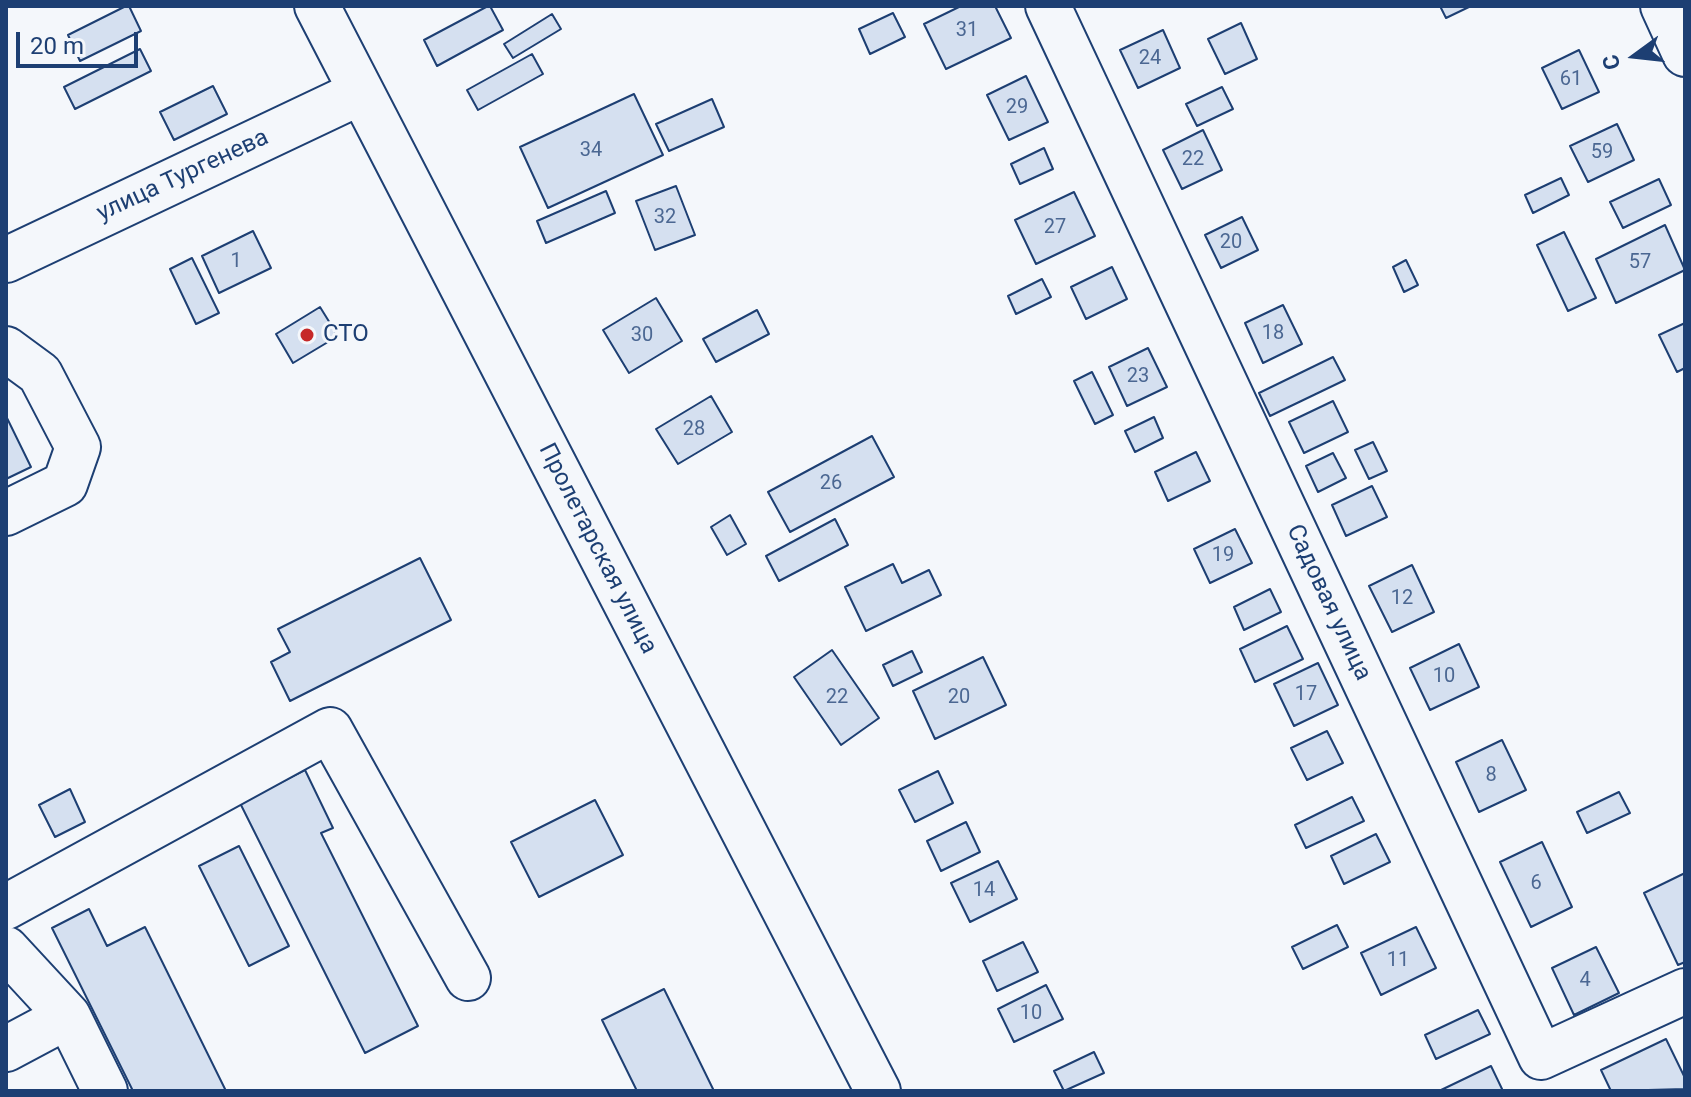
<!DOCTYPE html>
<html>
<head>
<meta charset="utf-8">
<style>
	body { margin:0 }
	#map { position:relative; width:1691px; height:1097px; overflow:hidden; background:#f4f7fb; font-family:Roboto,sans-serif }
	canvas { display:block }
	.frame { position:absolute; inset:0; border:8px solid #1d3f73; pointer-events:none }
	.north { position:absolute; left:1595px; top:16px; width:80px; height:80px; -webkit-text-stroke:6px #f4f7fb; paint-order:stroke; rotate:255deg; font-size:22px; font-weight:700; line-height:32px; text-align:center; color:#1d3f73 }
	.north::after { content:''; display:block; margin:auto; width:28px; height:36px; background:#1d3f73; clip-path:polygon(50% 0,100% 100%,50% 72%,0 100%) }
	.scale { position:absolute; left:16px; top:32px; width:122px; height:36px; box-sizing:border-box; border:4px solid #1d3f73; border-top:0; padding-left:10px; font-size:24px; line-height:28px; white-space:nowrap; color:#1d3f73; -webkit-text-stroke:6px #f4f7fb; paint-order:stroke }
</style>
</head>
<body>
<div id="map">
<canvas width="1691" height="1097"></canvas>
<div class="frame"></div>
<div class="north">С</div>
<div class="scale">20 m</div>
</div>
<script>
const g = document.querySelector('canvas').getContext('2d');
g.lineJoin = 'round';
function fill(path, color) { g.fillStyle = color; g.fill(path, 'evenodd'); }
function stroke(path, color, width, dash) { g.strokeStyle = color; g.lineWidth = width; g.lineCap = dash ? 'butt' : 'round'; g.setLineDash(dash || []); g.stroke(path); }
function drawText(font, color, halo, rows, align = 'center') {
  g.font = font + ' Roboto,sans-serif'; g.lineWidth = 6; g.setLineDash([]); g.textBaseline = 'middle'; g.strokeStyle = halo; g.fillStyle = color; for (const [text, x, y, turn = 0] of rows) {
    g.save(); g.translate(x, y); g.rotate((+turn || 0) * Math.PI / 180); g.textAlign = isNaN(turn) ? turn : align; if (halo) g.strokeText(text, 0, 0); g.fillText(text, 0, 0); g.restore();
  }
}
const building = new Path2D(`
	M126 6H129L141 31 80 61 68 35Z
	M488 6H490L503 30 437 66 424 40Z
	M961 6H995L1011 38 946 69 924 24Z
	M1440 6H1471L1446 18Z
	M893 13 905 37 870 54 859 29Z
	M552 14 561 29 513 58 504 44Z
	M1241 23 1257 59 1225 74 1208 39Z
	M1163 30 1180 68 1138 88 1120 50Z
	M140 49 151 71 75 109 64 87Z
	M1579 50 1599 92 1562 109 1542 68Z
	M532 54 543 74 478 110 467 90Z
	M1026 76 1048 122 1009 140 987 95Z
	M213 86 227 114 174 140 160 112Z
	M1222 87 1233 109 1197 126 1186 104Z
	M634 94 663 155 548 208 520 147Z
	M712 99 724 127 669 151 656 124Z
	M1617 124 1634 160 1588 182 1570 146Z
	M1203 130 1222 170 1182 189 1163 150Z
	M1044 148 1053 169 1020 184 1011 164Z
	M1561 178 1569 195 1533 213 1525 195Z
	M1659 179 1671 205 1623 228 1610 202Z
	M676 186 695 235 655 250 636 201Z
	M606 191 615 213 546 243 537 221Z
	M1074 192 1095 236 1036 264 1015 220Z
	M1242 217 1258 250 1221 268 1205 235Z
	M1665 225 1685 270 1616 303 1596 259Z
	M253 231 271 268 219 293 202 256Z
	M1564 232 1596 298 1568 311 1537 245Z
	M192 258 219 313 196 324 170 269Z
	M1406 260 1418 285 1404 292 1393 267Z
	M1112 267 1127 299 1086 319 1071 287Z
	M1042 279 1051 297 1016 314 1008 296Z
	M656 298 682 341 629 373 603 330Z
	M1283 305 1302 344 1263 363 1245 323Z
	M320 307 338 336 293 363 276 334Z
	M757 310 769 334 716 362 703 339Z
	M1685 323V368L1677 372 1659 335Z
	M1148 348 1167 387 1127 406 1109 367Z
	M1333 357 1345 380 1270 416 1259 393Z
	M1092 372 1113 415 1095 424 1074 381Z
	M711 396 732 432 678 464 656 429Z
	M1333 401 1348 432 1304 453 1289 422Z
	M6 416 31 467 6 479Z
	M1154 417 1163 438 1135 452 1125 431Z
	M872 436 894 477 790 532 768 492Z
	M1373 442 1387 471 1369 479 1355 450Z
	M1196 452 1210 481 1168 501 1155 472Z
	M1333 453 1346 478 1318 492 1306 466Z
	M1372 486 1387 517 1346 536 1332 505Z
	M730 515 746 544 727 555 711 527Z
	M835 519 848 545 779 581 766 556Z
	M1235 529 1252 563 1210 583 1194 549Z
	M420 558 451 620 290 701 271 662 290 652 278 629Z
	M893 564 902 583 929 570 941 595 866 631 845 587Z
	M1412 565 1434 612 1392 632 1369 586Z
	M1270 589 1281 612 1244 630 1234 607Z
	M1287 626 1303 659 1255 682 1240 649Z
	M1459 644 1479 687 1430 710 1410 668Z
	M832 650 879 718 841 745 794 677Z
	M912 651 922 672 893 686 883 665Z
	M983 657 1006 705 935 739 913 691Z
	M1318 663 1338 705 1294 726 1274 684Z
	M1327 731 1343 763 1307 780 1291 748Z
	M1502 740 1526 790 1479 812 1456 762Z
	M305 770 333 828 321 833 418 1026 365 1053 240 803Z
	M938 771 953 803 915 822 899 790Z
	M70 789 85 822 55 837 39 805Z
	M1619 792 1630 813 1587 833 1577 812Z
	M1352 797 1364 821 1306 848 1295 825Z
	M595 800 623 855 539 897 511 842Z
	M966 822 980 852 941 871 927 841Z
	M1376 834 1390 862 1344 884 1331 856Z
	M1542 842 1572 907 1531 927 1500 862Z
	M239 846 289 946 249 966 199 866Z
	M998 861 1017 899 970 922 951 883Z
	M1685 873V962L1678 965 1644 893Z
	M89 909 107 946 145 927 226 1091H133L52 928Z
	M1337 925 1348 947 1303 969 1292 947Z
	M1416 927 1436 968 1381 995 1361 953Z
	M1023 942 1038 972 997 991 983 961Z
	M1596 947 1619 993 1574 1015 1552 968Z
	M1046 985 1063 1019 1014 1042 998 1009Z
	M664 989 714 1091H637L602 1020Z
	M1478 1010 1490 1034 1436 1059 1425 1035Z
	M1666 1039 1685 1078V1089L1611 1091 1601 1070Z
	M1094 1052 1104 1073 1064 1091 1054 1071Z
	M1491 1066 1503 1091H1439Z`);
fill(building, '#d5e0f0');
stroke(building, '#1d3f73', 2);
const minor = new Path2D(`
	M317 6 878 1091
	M1048 6 1541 1057 1685 991
	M1663 6 1685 54
	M6 260 361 92
	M6 349 40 374 78 447 65 484 6 513
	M6 907 330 730 468 978
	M6 949 68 1016
	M6 1049 68 1016 105 1091`);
stroke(minor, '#1d3f73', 48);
stroke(minor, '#f4f7fb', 44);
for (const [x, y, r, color] of [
	[307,335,8,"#c62828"]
]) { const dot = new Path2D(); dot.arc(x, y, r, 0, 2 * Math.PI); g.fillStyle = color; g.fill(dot); stroke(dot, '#f4f7fb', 3); }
drawText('20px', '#4b6792', null, [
	["31",967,31],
	["24",1150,59],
	["61",1571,80],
	["29",1017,108],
	["34",591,151],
	["59",1602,153],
	["22",1193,160],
	["32",665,218],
	["27",1055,228],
	["20",1231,243],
	["1",236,262],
	["57",1640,263],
	["18",1273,334],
	["30",642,336],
	["23",1138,377],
	["28",694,430],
	["26",831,484],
	["19",1223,556],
	["12",1402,599],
	["10",1444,677],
	["17",1306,695],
	["22",837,698],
	["20",959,698],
	["8",1491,776],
	["6",1536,884],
	["14",984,891],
	["11",1398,961],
	["4",1585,981],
	["10",1031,1014]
]);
drawText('24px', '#1d3f73', '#f4f7fb', [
	["улица Тургенева",183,176,-25],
	["Пролетарская улица",597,549,63],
	["Садовая улица",1328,603,65]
]);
drawText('24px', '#1d3f73', '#f4f7fb', [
	["СТО",323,335]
], 'left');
</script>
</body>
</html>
